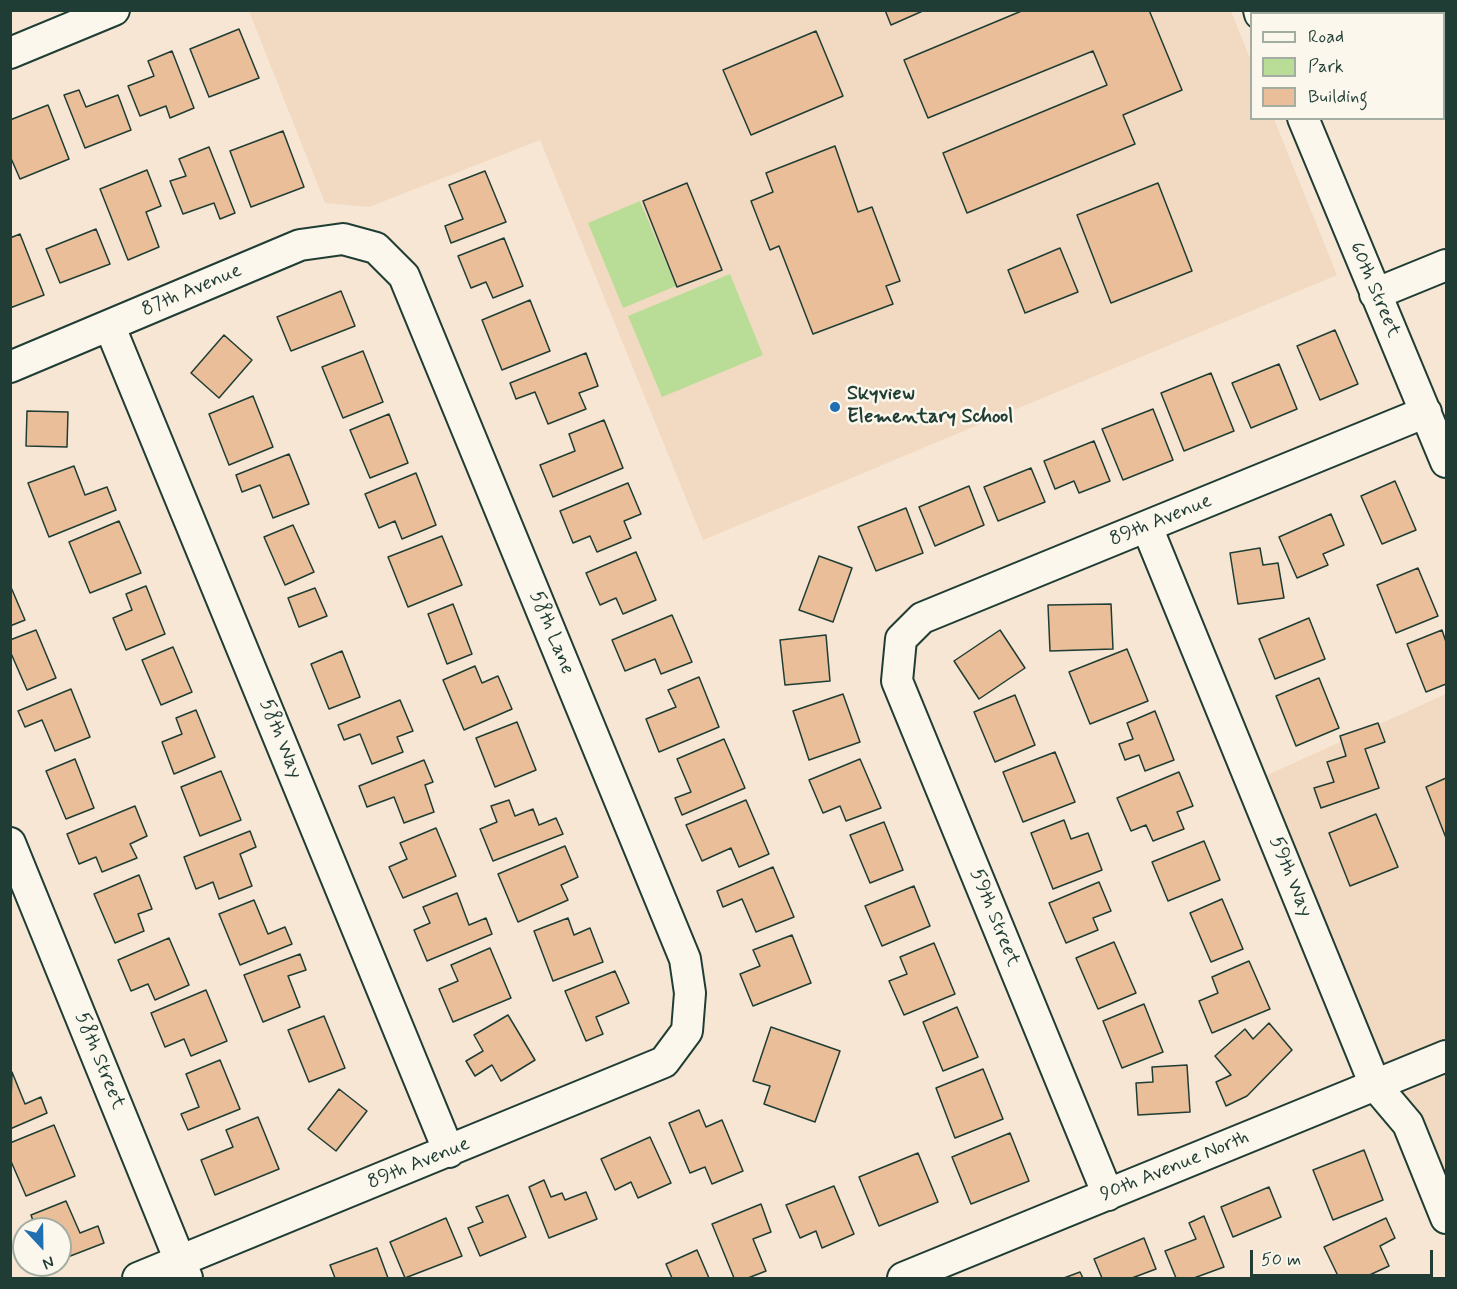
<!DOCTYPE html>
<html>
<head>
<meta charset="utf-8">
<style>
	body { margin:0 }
	#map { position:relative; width:1457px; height:1289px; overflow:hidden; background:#f6e6d3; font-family:Mynerve,sans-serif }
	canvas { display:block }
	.frame { position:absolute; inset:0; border:12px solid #1f3d34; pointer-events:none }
	.legend { position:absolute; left:1250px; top:12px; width:195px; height:108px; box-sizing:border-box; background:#fbf7ec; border:2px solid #a3ada2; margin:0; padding:8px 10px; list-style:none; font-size:18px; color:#1f3d34 }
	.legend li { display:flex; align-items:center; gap:12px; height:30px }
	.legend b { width:30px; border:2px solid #a3ada2 }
	.north { position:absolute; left:12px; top:1217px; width:60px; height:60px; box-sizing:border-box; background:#fbf7ec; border:2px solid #a3ada2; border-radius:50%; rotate:158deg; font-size:16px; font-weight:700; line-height:24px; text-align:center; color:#1f3d34 }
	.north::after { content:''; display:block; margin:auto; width:21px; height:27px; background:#1f6fb2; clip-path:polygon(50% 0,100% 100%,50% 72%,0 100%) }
	.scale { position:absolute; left:1250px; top:1250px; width:183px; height:27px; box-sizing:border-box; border:3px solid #1f3d34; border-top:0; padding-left:8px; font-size:18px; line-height:21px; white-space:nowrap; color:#1f3d34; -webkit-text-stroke:4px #fbf7ec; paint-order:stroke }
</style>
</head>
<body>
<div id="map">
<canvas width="1457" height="1289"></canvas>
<div class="frame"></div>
<ul class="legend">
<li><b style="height:8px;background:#fbf7ec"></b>Road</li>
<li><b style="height:16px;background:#b9dd97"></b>Park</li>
<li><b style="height:16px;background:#e9be99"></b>Building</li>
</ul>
<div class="north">N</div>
<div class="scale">50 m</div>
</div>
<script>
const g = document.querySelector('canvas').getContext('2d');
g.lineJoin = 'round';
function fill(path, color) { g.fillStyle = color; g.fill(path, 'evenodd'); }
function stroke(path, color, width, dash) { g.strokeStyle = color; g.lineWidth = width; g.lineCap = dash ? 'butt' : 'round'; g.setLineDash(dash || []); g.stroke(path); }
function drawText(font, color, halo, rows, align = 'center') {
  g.font = font + ' Mynerve,sans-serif'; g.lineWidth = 5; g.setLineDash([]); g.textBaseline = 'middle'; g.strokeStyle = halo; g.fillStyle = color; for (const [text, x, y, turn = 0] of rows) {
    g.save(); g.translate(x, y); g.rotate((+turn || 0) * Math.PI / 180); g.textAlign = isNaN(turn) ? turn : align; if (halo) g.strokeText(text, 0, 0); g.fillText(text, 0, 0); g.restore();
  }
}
fill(new Path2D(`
	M249 11H1231L1251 61 1252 118 1274 119 1337 275 703 540 540 140 369 207 325 203Z
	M1446 694V1041L1381 1068 1263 777Z
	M1446 1071V1185L1397 1091Z`), '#f2dac2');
fill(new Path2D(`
	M640 201 676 286 623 308 588 223Z
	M730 274 763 355 662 397 628 316Z`), '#b9dd97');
const building = new Path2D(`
	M885 10H925L891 25Z
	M1024 10H1149L1182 90 1123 115 1135 144 967 213 943 153 1107 85 1093 51 928 118 904 60Z
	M239 29 259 78 209 97 190 49Z
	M816 31 843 96 751 135 723 70Z
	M172 51 194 108 170 118 166 106 140 116 128 86 154 76 148 61Z
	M79 90 86 107 118 95 131 130 85 148 64 95Z
	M48 105 69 159 20 179 10 156V120Z
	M283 131 304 187 251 207 230 151Z
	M835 146 858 212 872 207 900 281 886 286 893 304 813 334 779 246 770 250 751 201 773 192 766 173Z
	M209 147 235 213 220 219 214 203 183 214 170 181 186 176 179 159Z
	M147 170 161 206 146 212 159 247 128 260 100 189Z
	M485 171 506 222 451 243 445 226 463 219 449 185Z
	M687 183 722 270 677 287 643 201Z
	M1158 183 1192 271 1111 303 1077 215Z
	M96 229 110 264 60 283 46 249Z
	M20 234 44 295 10 308V238Z
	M504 238 523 286 493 298 486 282 471 288 458 256Z
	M1060 248 1078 292 1025 313 1008 270Z
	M341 291 355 326 291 351 277 317Z
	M530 300 550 351 502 370 482 320Z
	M1335 330 1358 384 1320 400 1297 346Z
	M224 335 252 360 219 398 191 373Z
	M363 351 383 402 343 418 322 367Z
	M586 353 598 386 579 393 586 409 548 424 535 392 516 399 510 383Z
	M1279 364 1297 409 1251 428 1232 383Z
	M1211 373 1234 431 1184 451 1161 393Z
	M253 396 273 447 229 465 209 414Z
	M1153 409 1173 460 1123 480 1102 429Z
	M27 411 68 412 67 447 26 446Z
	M389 414 408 463 370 478 350 430Z
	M604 420 623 468 553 497 540 465 575 451 569 434Z
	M1094 441 1110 481 1079 493 1074 481 1055 489 1044 461Z
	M289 454 309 504 273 518 260 485 242 492 236 475Z
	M74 466 85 495 107 487 116 510 49 537 28 483Z
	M1031 468 1045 502 998 521 984 487Z
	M416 473 436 525 402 539 395 521 379 528 365 494Z
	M1395 481 1416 530 1382 544 1361 496Z
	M628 483 641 514 624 521 631 538 597 552 590 536 573 543 560 511Z
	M969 486 984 525 935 546 919 507Z
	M906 508 923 553 876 571 858 527Z
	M1331 514 1344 545 1323 554 1328 565 1297 578 1279 537Z
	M119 521 141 573 90 593 69 542Z
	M293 525 314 572 285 585 264 537Z
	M442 536 462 585 408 607 388 557Z
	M1260 548 1263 565 1278 563 1284 598 1238 604 1230 553Z
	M636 552 656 600 623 614 616 598 600 605 586 573Z
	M819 556 852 568 833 622 799 610Z
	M1418 568 1438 616 1396 633 1377 585Z
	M10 585 25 620 10 626Z
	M146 586 165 634 126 650 113 618 132 610 126 594Z
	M315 588 327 616 299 627 288 598Z
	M453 604 472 654 447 664 428 614Z
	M1111 604 1113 649 1050 651 1048 605Z
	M672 615 692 662 661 674 655 659 625 671 612 640Z
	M1309 618 1325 659 1275 679 1259 639Z
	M36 630 56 678 27 690 10 651V640Z
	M1000 630 1025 668 979 699 954 661Z
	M1442 630 1446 642V684L1426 692 1407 644Z
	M826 635 830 681 785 685 780 640Z
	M173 647 192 692 161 705 142 660Z
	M1127 649 1148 701 1090 724 1069 672Z
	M342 651 360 697 329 709 311 664Z
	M475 666 482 683 498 676 512 709 464 730 443 680Z
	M699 677 719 727 659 752 646 719 676 707 668 690Z
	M1319 678 1339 728 1296 746 1276 696Z
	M71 689 90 737 55 751 42 720 25 727 18 711Z
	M843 694 860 742 809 760 793 711Z
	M1015 695 1035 745 995 762 974 712Z
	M400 700 413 731 397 737 403 752 372 764 360 734 344 740 338 725Z
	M196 710 215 757 174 774 162 742 182 734 176 718Z
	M1155 711 1174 760 1145 771 1139 755 1125 760 1119 744 1133 739 1127 723Z
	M517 722 536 770 495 787 476 738Z
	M1378 723 1385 742 1365 749 1379 788 1321 808 1314 788 1334 782 1327 762 1346 756 1340 736Z
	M724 739 745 788 682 815 675 798 691 792 677 759Z
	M1055 752 1075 802 1023 822 1003 772Z
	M75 759 94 808 66 819 46 771Z
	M860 759 881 808 846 821 840 806 823 813 809 780Z
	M424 760 433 782 425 785 434 812 404 823 394 797 367 807 359 786Z
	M221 771 241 820 200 836 181 787Z
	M1179 772 1193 806 1177 812 1184 829 1153 841 1146 825 1131 831 1117 798Z
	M1446 778V838L1426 787Z
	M509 800 515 816 533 809 539 825 556 818 563 834 493 861 480 829 497 822 491 806Z
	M746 800 769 854 739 867 731 848 702 861 686 825Z
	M135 806 147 836 130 844 137 858 102 872 96 857 79 864 67 834Z
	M1376 814 1398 867 1350 886 1329 833Z
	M1064 820 1071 839 1088 833 1102 870 1053 889 1031 833Z
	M884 822 903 870 870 883 850 835Z
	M436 828 456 876 403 898 389 867 407 859 400 843Z
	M250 831 256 847 240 854 252 886 219 899 213 882 196 889 184 857Z
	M1204 841 1220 880 1168 901 1152 862Z
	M565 846 578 877 561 885 568 900 518 922 498 874Z
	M773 867 794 917 756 932 742 899 723 907 717 891Z
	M139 875 152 909 138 914 144 931 115 943 94 894Z
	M1099 882 1111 911 1093 918 1098 930 1066 943 1049 903Z
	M914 886 930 926 882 946 865 906Z
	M457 893 469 925 486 918 492 934 427 961 414 930 430 923 423 907Z
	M1222 899 1243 949 1211 962 1190 913Z
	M254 900 268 934 285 927 292 944 240 965 219 914Z
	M568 918 574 935 590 928 603 962 553 981 534 931Z
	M792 935 811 983 753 1006 740 974 760 966 753 950Z
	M169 938 189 985 155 1000 148 984 131 991 118 960Z
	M1114 942 1136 993 1098 1009 1076 958Z
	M934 943 955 994 904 1015 889 981 907 974 900 957Z
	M490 948 511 998 453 1022 439 989 458 981 451 965Z
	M300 954 306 970 288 976 300 1007 263 1022 244 975Z
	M1249 961 1270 1009 1212 1033 1199 1001 1218 993 1212 977Z
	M615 971 629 1003 596 1017 603 1034 586 1041 565 991Z
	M206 990 227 1041 191 1056 184 1039 165 1047 151 1013Z
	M1144 1004 1163 1052 1122 1068 1103 1021Z
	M957 1007 978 1057 943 1071 923 1022Z
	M508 1015 535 1060 501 1081 492 1065 475 1076 466 1061 483 1051 474 1035Z
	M324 1016 345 1068 309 1082 288 1030Z
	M1269 1023 1292 1050 1247 1096 1226 1106 1216 1082 1231 1075 1215 1056 1245 1029 1253 1039Z
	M771 1027 840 1051 815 1122 764 1104 770 1086 753 1081Z
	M220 1060 240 1109 188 1130 181 1114 199 1107 186 1074Z
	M1187 1065 1190 1112 1138 1115 1136 1083 1153 1082 1152 1067Z
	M983 1069 1003 1119 955 1138 936 1088Z
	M12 1072 25 1104 41 1097 47 1113 10 1129Z
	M339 1089 367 1111 336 1151 308 1129Z
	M699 1110 706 1127 722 1120 743 1171 712 1184 705 1167 690 1173 669 1123Z
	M258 1117 279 1169 215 1195 201 1160 233 1147 226 1130Z
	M54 1125 75 1176 26 1196 10 1159V1143Z
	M1010 1133 1029 1181 971 1204 952 1157Z
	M650 1137 671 1183 638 1198 631 1182 615 1190 601 1159Z
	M1364 1150 1383 1200 1333 1220 1313 1170Z
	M918 1153 938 1202 879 1226 859 1177Z
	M544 1180 551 1197 562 1193 565 1200 586 1192 597 1219 549 1238 529 1187Z
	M834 1186 854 1234 822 1248 816 1231 800 1238 786 1205Z
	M1269 1187 1281 1217 1233 1237 1221 1207Z
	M508 1195 526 1237 480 1256 468 1228 483 1222 476 1207Z
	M66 1201 80 1233 98 1226 104 1243 60 1260V1229H36L31 1215Z
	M761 1204 771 1232 753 1239 766 1271 748 1278H734L712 1224Z
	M1204 1216 1224 1267 1194 1278H1176L1165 1251 1196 1239 1189 1223Z
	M446 1218 462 1256 405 1278 390 1242Z
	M1386 1218 1395 1238 1380 1246 1389 1266 1363 1278H1339L1324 1247Z
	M1144 1238 1156 1269 1132 1278H1102L1094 1259Z
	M377 1248 388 1278H335L330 1265Z
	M697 1250 709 1278H672L666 1264Z
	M30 1265H49L33 1272Z
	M1080 1272 1083 1278H1064Z`);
fill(building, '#e9be99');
stroke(building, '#1f3d34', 1.5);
const minor = new Path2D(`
	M1259 10 1260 14
	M10 53 114 10
	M1303 118 1446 462
	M1375 294 1446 265
	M110 327 449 1152
	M10 367 300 245 343 239 376 248 404 276 685 959 690 993 687 1031 664 1062 138 1278
	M1147 527 1375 1085 1408 1124 1446 1218
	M10 843 187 1278
	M1108 1195 897 681 901 639 922 618 1426 412
	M903 1278 1446 1056`);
stroke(minor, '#1f3d34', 34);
stroke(minor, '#fbf7ec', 30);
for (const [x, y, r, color] of [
	[835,407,6,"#1f6fb2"]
]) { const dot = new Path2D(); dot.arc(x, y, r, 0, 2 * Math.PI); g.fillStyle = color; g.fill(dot); stroke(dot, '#fbf7ec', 2); }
drawText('20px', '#1f3d34', '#fbf7ec', [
	["60th Street",1374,290,67],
	["87th Avenue",192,291,-23],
	["89th Avenue",1161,521,-22],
	["58th Lane",551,633,68],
	["58th Way",280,739,68],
	["59th Way",1290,877,68],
	["59th Street",994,918,68],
	["58th Street",99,1061,68],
	["89th Avenue",419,1164,-22],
	["90th Avenue North",1175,1167,-22]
]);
drawText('bold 20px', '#1f3d34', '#fbf7ec', [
	["Skyview",847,395],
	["Elementary School",847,418]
], 'left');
</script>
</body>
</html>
